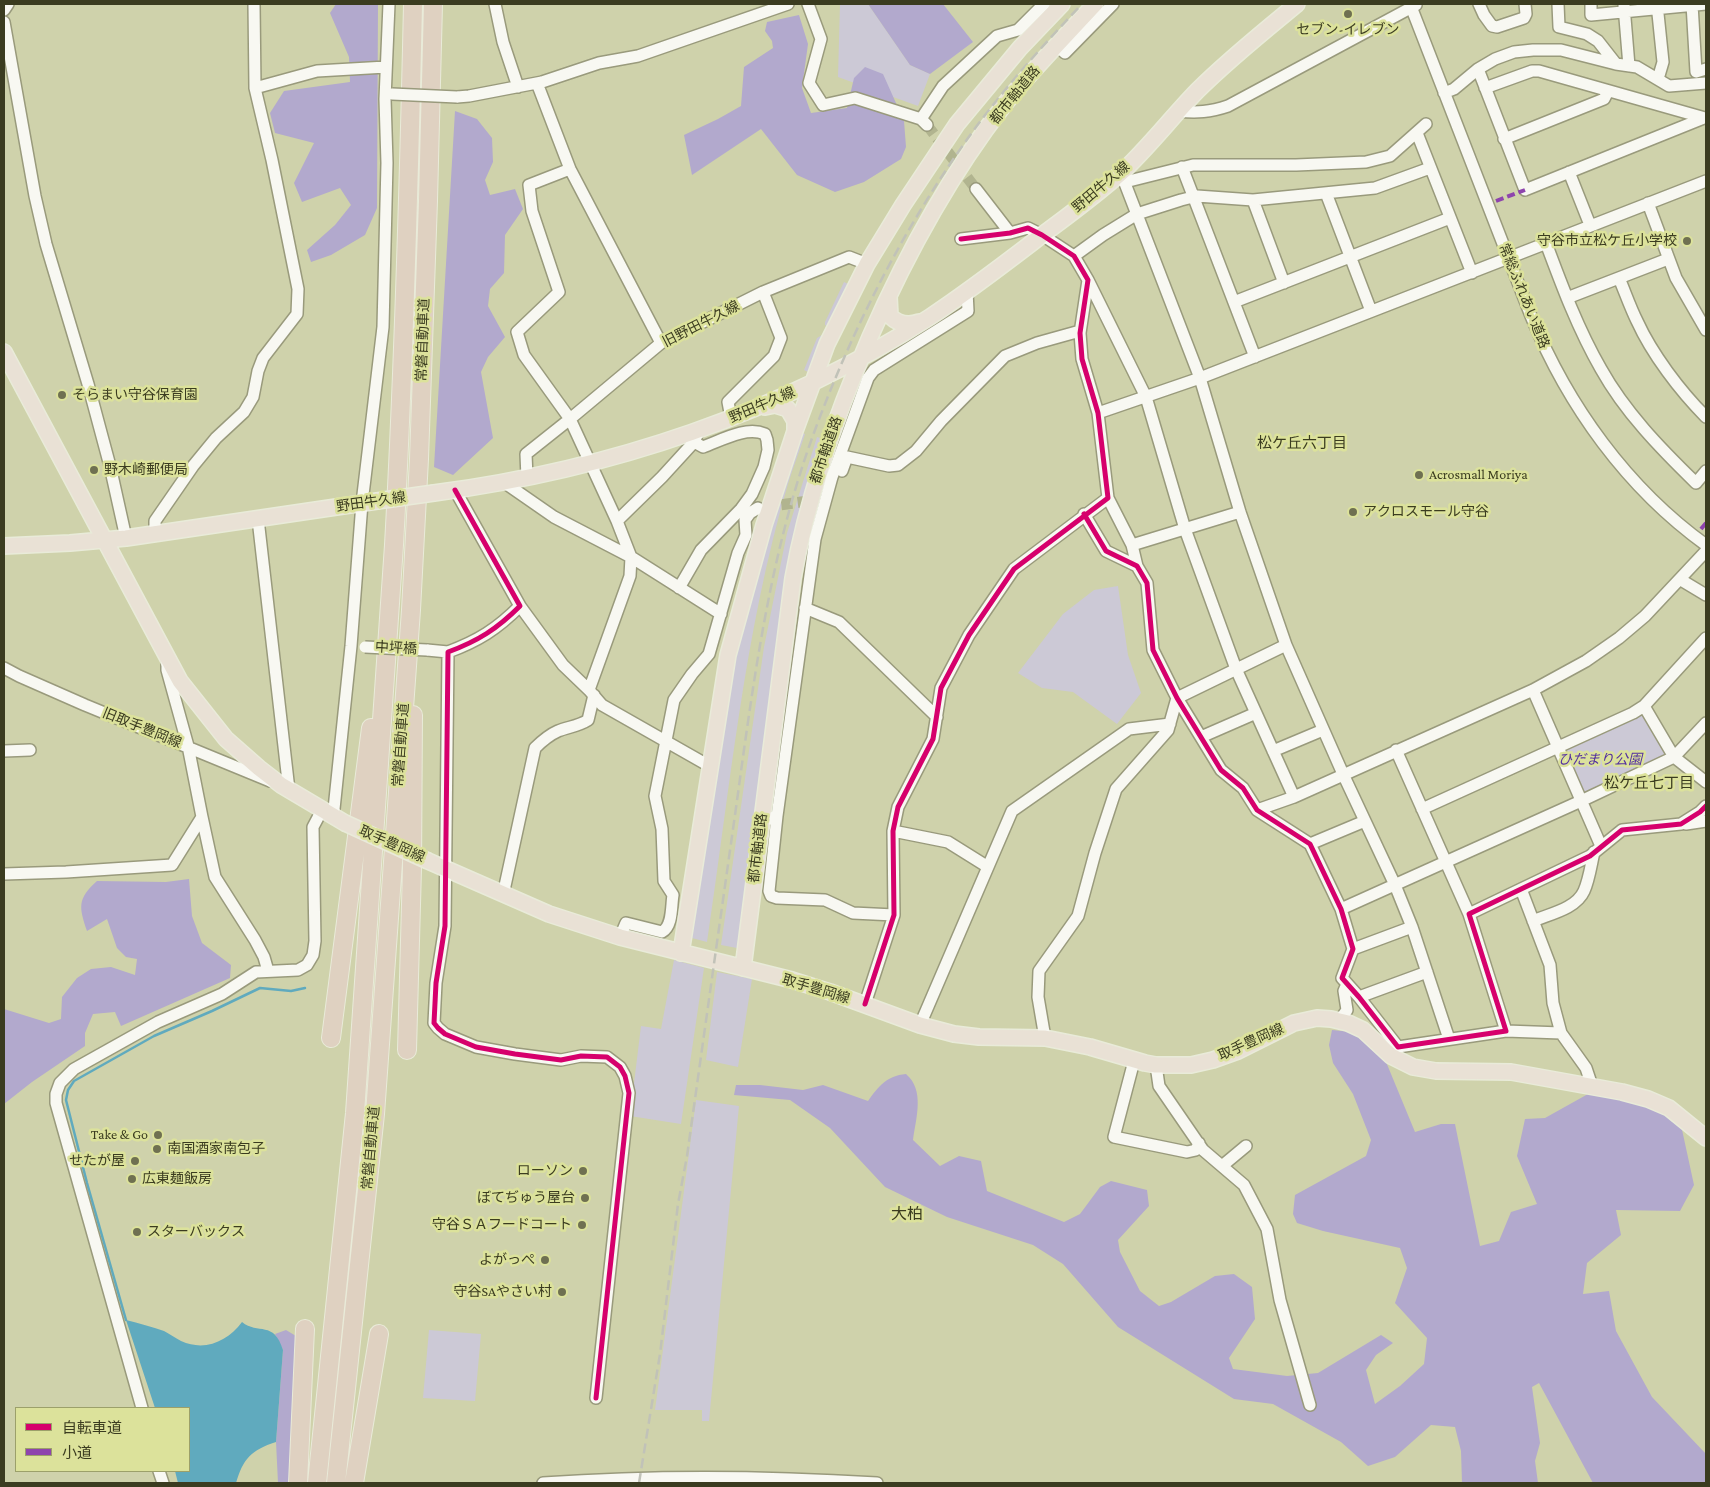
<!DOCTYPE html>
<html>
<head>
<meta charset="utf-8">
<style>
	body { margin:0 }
	#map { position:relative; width:1710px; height:1487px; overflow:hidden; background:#cfd2ab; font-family:"Crimson Pro","Noto Sans JP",serif }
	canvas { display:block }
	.frame { position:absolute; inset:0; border:5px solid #3b3c20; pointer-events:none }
	.legend { position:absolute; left:15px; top:1407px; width:175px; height:65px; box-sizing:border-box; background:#dce29b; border:1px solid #9ca06a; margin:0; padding:6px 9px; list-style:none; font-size:15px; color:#3b3c20 }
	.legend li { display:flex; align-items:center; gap:10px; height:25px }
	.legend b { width:25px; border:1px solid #9ca06a }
</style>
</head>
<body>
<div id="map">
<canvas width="1710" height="1487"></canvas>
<div class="frame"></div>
<ul class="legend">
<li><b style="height:6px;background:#d6006c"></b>自転車道</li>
<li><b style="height:6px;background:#8e44ad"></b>小道</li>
</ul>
</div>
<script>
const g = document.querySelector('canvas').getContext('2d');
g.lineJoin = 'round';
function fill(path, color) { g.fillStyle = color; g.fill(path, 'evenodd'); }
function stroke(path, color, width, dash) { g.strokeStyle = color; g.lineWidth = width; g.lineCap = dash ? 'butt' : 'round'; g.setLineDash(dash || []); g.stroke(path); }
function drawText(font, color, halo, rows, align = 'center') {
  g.font = font + ' "Crimson Pro","Noto Sans JP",serif'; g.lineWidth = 5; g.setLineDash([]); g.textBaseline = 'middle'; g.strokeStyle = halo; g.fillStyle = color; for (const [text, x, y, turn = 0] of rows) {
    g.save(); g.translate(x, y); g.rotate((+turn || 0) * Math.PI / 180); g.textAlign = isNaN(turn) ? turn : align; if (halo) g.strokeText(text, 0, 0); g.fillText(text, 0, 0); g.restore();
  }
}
fill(new Path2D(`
	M840 4H868L910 65 930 74 918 106 838 77Z
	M852 278 831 329 825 325V322L844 282 848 284Z
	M822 335 827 338 808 374H807L808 372 804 370 817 338Z
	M800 432 805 434C800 450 793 467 788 484 744 632 730 789 707 942L688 937 736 635Z
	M817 437 823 439 771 715 737 948 721 945 764 647 787 533Z
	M1118 586 1128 655 1141 693 1117 724 1073 692 1042 688 1018 673 1063 614 1094 590Z
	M1644 706 1674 757 1581 801 1557 747Z
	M674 960 704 968 681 1124 630 1116 641 1026 661 1029Z
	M717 972 752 979 738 1067 706 1060Z
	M696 1100 739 1106 709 1421H702V1410H655Z
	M429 1330 481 1334 475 1401 423 1398Z`), '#ccc9d6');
fill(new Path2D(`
	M336 4H378L377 208 365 235 331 255 311 262 307 250 335 225 351 205 340 188 302 202 294 183 314 143 275 133 270 113 284 91 350 82 349 57 330 13Z
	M868 4H943L973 42 930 74 910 65Z
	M799 15 808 44 802 88 811 113 847 108 854 78 865 67 883 74 904 121 906 147 901 159 864 182 835 192 797 175 761 129 692 175 684 135 718 119 741 106 744 67 773 48 772 41 765 31 767 22Z
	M455 111 477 119 492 138 493 162 485 180 490 195 515 189 523 209 505 235 504 273 490 289 488 306 505 337 488 357 481 372 493 438 453 475 434 467Z
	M189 879 192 916 202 943 231 965 230 978 121 1026 115 1012 93 1014 85 1033V1046L32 1082 4 1104V1009L49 1023 61 1019 62 997 77 978 91 969 111 967 135 975 137 959 126 957 117 948 107 919 87 931C79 907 77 899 97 881L166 882Z
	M1332 1030 1351 1032 1384 1057 1415 1132 1441 1124H1455L1480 1246 1499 1241 1511 1212 1537 1204 1517 1156 1525 1119 1545 1118 1588 1094 1619 1096 1651 1104 1681 1125 1694 1185 1680 1211 1616 1210 1621 1235 1587 1263 1583 1294 1609 1291 1616 1331 1652 1397 1706 1454V1483H1593L1539 1383 1532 1387 1540 1443 1535 1461 1538 1483H1462L1461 1451 1455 1427 1431 1425 1395 1457 1368 1466 1341 1442 1273 1404 1234 1399 1118 1327 1063 1264 1033 1245 947 1217 885 1187 830 1128 790 1100 734 1095 736 1085H760L803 1090 823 1085 868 1101C879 1086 886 1076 906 1074 925 1090 916 1118 913 1140L940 1166 959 1156 981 1161 987 1191 1064 1222 1080 1214 1100 1187 1111 1181 1147 1190 1149 1206 1118 1240 1120 1252 1140 1291 1159 1306 1171 1302 1215 1276 1234 1274 1252 1287 1255 1319 1229 1358 1233 1369 1287 1376 1318 1373 1381 1335 1393 1343 1376 1355 1366 1370 1375 1404 1400 1386 1424 1364 1427 1338 1395 1303 1407 1268 1400 1248 1323 1231 1297 1223 1293 1214 1295 1195 1366 1156 1371 1140 1353 1094 1333 1063 1329 1045Z
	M286 1330 296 1336 291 1483H278L276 1442 283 1350 275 1334Z`), '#b2a9cd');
fill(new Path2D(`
	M126 1320C139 1323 152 1327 164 1331 170 1334 175 1338 181 1341 205 1352 228 1341 242 1322 258 1335 274 1320 283 1350L276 1442C251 1450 243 1459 236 1483H178L175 1471H189V1408H155Z`), '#60aabe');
stroke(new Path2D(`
	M126 1320 87 1183 66 1100 68 1090 74 1081 154 1036 212 1011 260 988 291 991 305 988`), '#60aabe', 2.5);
stroke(new Path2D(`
	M927 125 976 189
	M765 507 816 500`), '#b1b48f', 11, [11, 5.5]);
const minor = new Path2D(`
	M495 4 503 42 518 87
	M808 4 821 39 809 83 823 105 855 98 921 119 927 125
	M1410 4 1531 316C1568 406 1627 488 1706 545
	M1479 4 1484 15 1492 26 1497 27 1524 18 1526 14 1525 4
	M1558 4 1559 27 1587 34 1598 41 1616 64
	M1591 4V15L1706 4
	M1657 4 1663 62 1658 79
	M1692 4 1696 72 1706 69
	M1624 6 1629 66
	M4 10 8 4
	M4 22 35 196 46 244 88 384 110 466 126 538
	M1057 46 1065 53 1113 4
	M1478 69 1525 190 1704 118
	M537 83 570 169 661 343
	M255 88 317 71 386 67
	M1485 88 1532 71H1539L1705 118
	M1444 93 1454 89 1478 69 1495 59 1514 52 1533 50H1561L1616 64 1637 67 1669 86 1706 83
	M457 97 469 96 542 82 599 63 638 56 788 4
	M1178 111C1197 113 1210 112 1228 106L1416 5
	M921 119 943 86 997 36 1018 30 1044 4
	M1417 133 1472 273
	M1504 139 1604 99 1608 91
	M1182 167 1255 357
	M570 169 529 185 532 211 559 292 517 332 524 355 570 419 617 521 631 557 630 576 589 690 602 705 704 763 711 765
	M1569 172 1590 225
	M1121 173 1200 378 1240 512 1286 645 1343 774 1395 885 1412 927 1449 1039
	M1125 182 1193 165H1296L1366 162 1390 156 1426 124
	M976 189 1010 233
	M1326 193 1371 311
	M1253 200 1284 283
	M1648 203 1676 278 1706 330
	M1546 243C1562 286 1578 329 1601 369 1625 412 1660 448 1696 483L1706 471
	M1074 256 1103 235 1137 214 1181 200 1197 196 1253 200 1375 188 1430 168
	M1619 278C1625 292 1630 307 1637 321 1652 354 1680 391 1706 417
	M1088 280 1146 397 1185 529 1236 669 1294 797
	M1567 298 1668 259
	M1234 302 1450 218
	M1098 413 1200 378 1706 181
	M731 418 728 402 774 356 781 338 763 292
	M842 471 847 457 889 466 898 465 916 451 941 421 1005 356 1037 343 1080 331
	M527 478 526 454 570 419 661 343 763 292 849 257 867 264
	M505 483 554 517 631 557 721 614
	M455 490 520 606C497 629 478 641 448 652L445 926 436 983 434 1023 438 1028 445 1034 476 1047 515 1054 561 1060 581 1056 607 1057 620 1067 625 1076 629 1093 596 1398
	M1108 498 1132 545 1137 566
	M1084 514 1106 551 1137 566 1147 583 1153 650 1177 698 1221 770 1243 788 1257 810 1310 844 1341 909 1353 949 1342 978 1359 997 1398 1047 1506 1031 1469 914 1590 856 1622 830 1681 824 1700 812 1706 806
	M258 519 289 790
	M617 521 662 477 694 442 697 435
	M155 534V521L193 466 216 438 244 412 253 397 258 371 263 358 297 314 298 289 272 160 255 88 254 4
	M1132 545 1240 512
	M1681 580 1706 595
	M679 588 701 550 741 509 752 494 764 467 768 450 767 440 765 434C746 426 722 440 703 447L694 442
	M520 606 563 665 589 690
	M805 608 839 622 937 717
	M427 650 448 652
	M4 668 19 676 85 705 270 781
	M1533 690 1601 846
	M1644 706 1674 757 1706 782
	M1201 737 1256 713
	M1396 750 1469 914
	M4 751 30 750
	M1273 751 1323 730
	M1422 809 1633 713 1644 706 1706 638
	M1257 810 1294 797 1533 690 1586 661 1619 638 1645 616 1706 551
	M331 816 334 809 351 646 362 503 383 327 387 163 385 99 389 4
	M777 816 769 891 771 896 777 898 825 900 853 913 894 915
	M202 817 215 877 255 940 264 957 268 971
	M762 818 769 819 777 816 815 539 832 477 868 378 874 370 968 311 967 291
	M1686 824 1706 821
	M893 831 948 842 988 867
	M1310 844 1365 821
	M4 874 66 872 172 865 202 817 188 746 167 670V659
	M1521 889 1550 965 1553 1003 1561 1033 1586 1068 1592 1086
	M503 895 535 748C542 741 549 735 558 731 568 727 579 726 588 720L594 695
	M1341 909 1581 801 1674 757 1706 723
	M1533 921C1549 914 1576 909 1584 891 1589 880 1591 865 1594 852
	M620 937 626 923 662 932C673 926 671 906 673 895L664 881 662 829 655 796 674 700 692 674 709 654 738 553 746 535 745 520 750 513 758 508
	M1353 949 1412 927
	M1359 997 1427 972
	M865 1004 894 915 893 831 898 807 933 739 941 688 969 635 1014 569 1108 498 1098 413 1082 359 1080 333 1088 280 1074 256 1042 235 1028 228 1010 233 961 239
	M1340 1020 1347 1010 1344 991 1347 984
	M920 1025 1012 811 1129 729 1170 724
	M1506 1031 1561 1033
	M1045 1038 1038 997 1039 971 1078 916 1095 853 1116 789 1168 730 1177 698 1286 645
	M1134 1061 1114 1137 1187 1152 1196 1150 1199 1143
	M1156 1065 1159 1086 1203 1150 1244 1185 1267 1229 1280 1300 1310 1405
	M1222 1166 1246 1146
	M142 1408 56 1103V1094L60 1083 74 1069 158 1022 222 994 256 972 298 970 307 965 313 955 315 941 313 827 322 810
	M159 1471 163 1483
	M543 1483C654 1475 766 1476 877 1483`);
const major = new Path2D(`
	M889 296 890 316C898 324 908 326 919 322
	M4 352 180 681 226 739 259 768 281 785 345 823
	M765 407 775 405 788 409 795 421V430
	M434 493C609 470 781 413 930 317 965 294 999 268 1033 242 1062 220 1093 198 1121 173 1148 148 1171 118 1197 91 1228 60 1263 32 1297 4
	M4 546 70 543 126 538 377 501
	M428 861 549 914 620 937 792 980 830 992 920 1025 954 1034 979 1037 1045 1038 1090 1047 1145 1063 1156 1065H1191L1213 1060 1238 1051 1294 1023 1317 1018 1331 1019 1348 1023 1363 1030 1391 1056 1413 1067 1436 1071 1511 1072 1622 1092 1648 1099 1669 1108 1706 1138
	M681 953 728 655 764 525 795 431 827 344 867 264 903 205 957 124 1020 48 1062 4
	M743 968 793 578C808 494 836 415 870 337 906 255 949 176 1004 105 1032 70 1065 37 1095 4`);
const highway = new Path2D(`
	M331 1038 371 728
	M407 1050 412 868 413 715
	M298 1483 305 1329
	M317 1483 355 1113 394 545C404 365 409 184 413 4
	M336 1483 375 1114 411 610 419 459 428 201 433 4
	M354 1483 379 1334`);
stroke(minor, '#999a7c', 14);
stroke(major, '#e9ebd9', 18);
stroke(highway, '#e9ebd9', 20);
stroke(minor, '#f8f8f2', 11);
stroke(major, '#e9e1d5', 15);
stroke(highway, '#dfd1c1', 18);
stroke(new Path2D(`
	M639 1483 660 1354 678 1204 687 1156C703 1042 719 928 735 815 753 685 769 554 815 430 855 322 908 220 976 127 1009 83 1045 43 1082 4`), '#c1c2b8', 2.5, [10, 5]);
const minorBridge = new Path2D(`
	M392 94 457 97
	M365 647 427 650`);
const majorBridge = new Path2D(`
	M377 501 434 493
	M345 823 428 861`);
stroke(minorBridge, '#999a7c', 14, []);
stroke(majorBridge, '#e9ebd9', 18, []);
stroke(minorBridge, '#f8f8f2', 11);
stroke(majorBridge, '#e9e1d5', 15);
stroke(new Path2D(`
	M1496 201 1525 190
	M1701 529 1706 523`), '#8e44ad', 4, [8, 4]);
stroke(new Path2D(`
	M455 490 520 606C497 629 478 641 448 652L445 926 436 983 434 1023 438 1028 445 1034 476 1047 515 1054 561 1060 581 1056 607 1057 620 1067 625 1076 629 1093 596 1398
	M1084 514 1106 551 1137 566 1147 583 1153 650 1177 698 1221 770 1243 788 1257 810 1310 844 1341 909 1353 949 1342 978 1359 997 1398 1047 1506 1031 1469 914 1590 856 1622 830 1681 824 1700 812 1706 806
	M865 1004 894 915 893 831 898 807 933 739 941 688 969 635 1014 569 1108 498 1098 413 1082 359 1080 333 1088 280 1074 256 1042 235 1028 228 1010 233 961 239`), '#d6006c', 5);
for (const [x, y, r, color] of [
	[1348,14,5,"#6f7051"],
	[1687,241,5,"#6f7051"],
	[62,395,5,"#6f7051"],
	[94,470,5,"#6f7051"],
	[1419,475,5,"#6f7051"],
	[1353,512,5,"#6f7051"],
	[158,1135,5,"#6f7051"],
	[157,1149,5,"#6f7051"],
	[135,1161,5,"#6f7051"],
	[583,1171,5,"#6f7051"],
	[132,1179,5,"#6f7051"],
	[585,1198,5,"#6f7051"],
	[582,1225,5,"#6f7051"],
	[137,1232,5,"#6f7051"],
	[545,1260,5,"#6f7051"],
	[562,1292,5,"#6f7051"]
]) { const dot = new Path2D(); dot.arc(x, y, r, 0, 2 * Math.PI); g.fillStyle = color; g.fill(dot); stroke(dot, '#dce29b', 2); }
drawText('14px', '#3b3c20', '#dce29b', [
	["セブン-イレブン",1348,30,"center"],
	["守谷市立松ケ丘小学校",1677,241],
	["そらまい守谷保育園",72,395,"left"],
	["野木崎郵便局",104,470,"left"],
	["Acrosmall Moriya",1429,475,"left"],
	["アクロスモール守谷",1363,512,"left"],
	["Take & Go",148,1135],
	["南国酒家南包子",167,1149,"left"],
	["せたが屋",125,1161],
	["ローソン",573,1171],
	["広東麺飯房",142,1179,"left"],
	["ぼてぢゅう屋台",575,1198],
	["守谷ＳＡフードコート",572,1225],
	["スターバックス",147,1232,"left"],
	["よがっぺ",535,1260],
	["守谷SAやさい村",552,1292]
], 'right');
drawText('14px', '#3b3c20', '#dce29b', [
	["都市軸道路",1015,95,-51],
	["野田牛久線",1101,187,-40],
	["常総ふれあい道路",1524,296,68],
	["旧野田牛久線",701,324,-27],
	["常磐自動車道",423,340,-88],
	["野田牛久線",762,405,-23],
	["都市軸道路",826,450,-71],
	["野田牛久線",371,502,-8],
	["中坪橋",396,648,3],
	["旧取手豊岡線",142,728,22],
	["常磐自動車道",401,745,-86],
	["取手豊岡線",392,844,24],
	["都市軸道路",758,848,-83],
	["取手豊岡線",816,989,17],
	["取手豊岡線",1251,1042,-24],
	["常磐自動車道",371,1148,-85]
]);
drawText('italic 14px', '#532fa1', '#dce29b', [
	["ひだまり公園",1600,760]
]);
drawText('15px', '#3b3c20', '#dce29b', [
	["松ケ丘六丁目",1302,443],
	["松ケ丘七丁目",1649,783]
]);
drawText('16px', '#3b3c20', '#dce29b', [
	["大柏",907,1214]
]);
</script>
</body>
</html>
